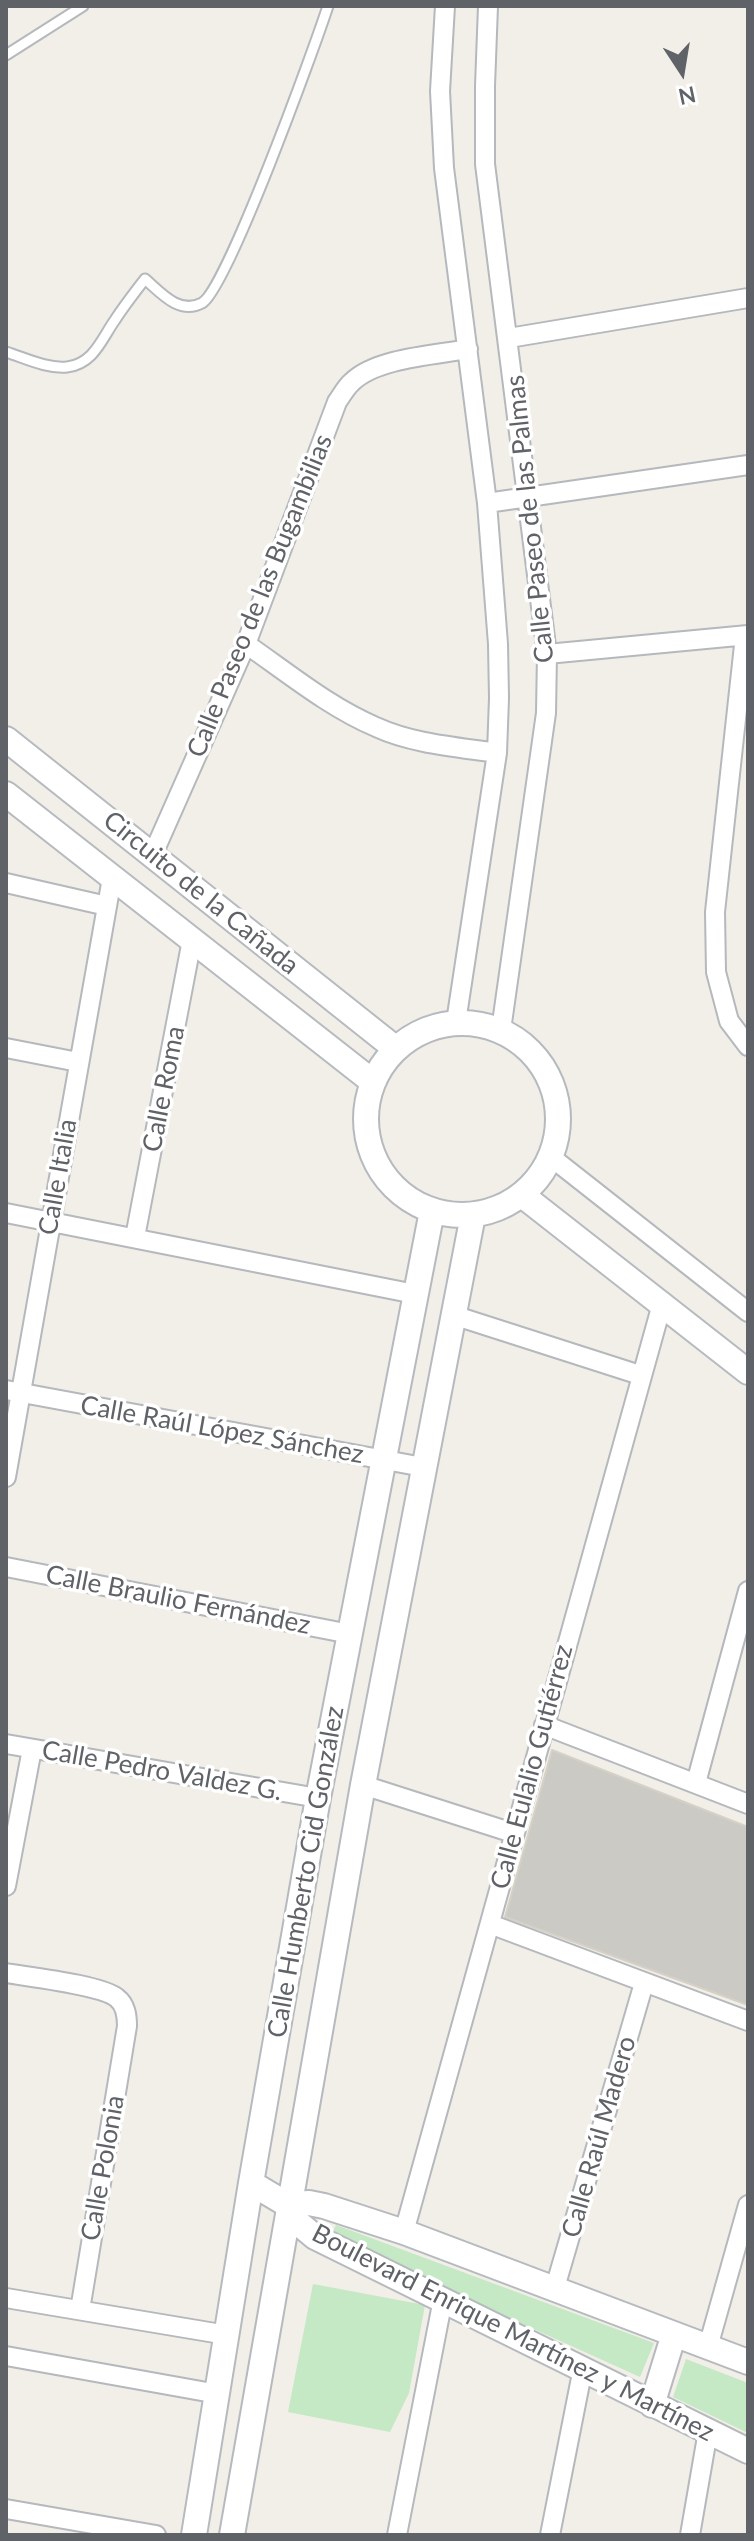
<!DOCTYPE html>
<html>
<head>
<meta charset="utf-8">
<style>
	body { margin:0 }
	#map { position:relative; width:754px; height:2541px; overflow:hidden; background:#f1efe8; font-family:Lato,sans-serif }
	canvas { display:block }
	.frame { position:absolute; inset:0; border:8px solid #5f6368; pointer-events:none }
	.north { position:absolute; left:642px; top:32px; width:80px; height:80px; -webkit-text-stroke:6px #fff; paint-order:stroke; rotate:168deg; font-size:22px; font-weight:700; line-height:32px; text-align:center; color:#5f6368 }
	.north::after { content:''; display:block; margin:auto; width:28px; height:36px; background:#5f6368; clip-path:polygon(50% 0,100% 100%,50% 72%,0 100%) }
</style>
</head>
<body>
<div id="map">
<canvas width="754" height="2541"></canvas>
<div class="frame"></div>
<div class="north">N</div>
</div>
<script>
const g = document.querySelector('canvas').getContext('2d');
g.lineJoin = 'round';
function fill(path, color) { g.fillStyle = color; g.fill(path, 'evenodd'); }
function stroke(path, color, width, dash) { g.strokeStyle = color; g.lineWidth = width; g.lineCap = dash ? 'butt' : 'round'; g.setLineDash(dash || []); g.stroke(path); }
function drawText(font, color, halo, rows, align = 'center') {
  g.font = font + ' Lato,sans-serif'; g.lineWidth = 7; g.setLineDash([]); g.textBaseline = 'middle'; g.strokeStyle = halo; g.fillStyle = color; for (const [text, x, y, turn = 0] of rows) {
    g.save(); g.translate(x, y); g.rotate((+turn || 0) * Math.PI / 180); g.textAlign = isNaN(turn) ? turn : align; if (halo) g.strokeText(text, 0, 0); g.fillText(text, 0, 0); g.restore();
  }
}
fill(new Path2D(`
	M336 2225 654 2343 640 2377 330 2237Z
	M313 2284 425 2305 409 2393 390 2432 288 2412Z
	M686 2359 748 2383V2433L673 2397Z`), '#c5e8c5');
const building = new Path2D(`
	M552 1750 748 1827V2005L505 1917Z`);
fill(building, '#cccac5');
stroke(building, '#d6d1c6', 2);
const lane = new Path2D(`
	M6 55 83 6
	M6 352C25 358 47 369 67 367 94 364 102 338 115 320 124 306 135 292 145 279 161 293 179 315 202 303 227 289 315 46 328 6`);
const street = new Path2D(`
	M445 6 440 91 444 168 487 503 498 644 499 698 497 753 456 1022
	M488 6 485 86V164L547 654 546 713 501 1030
	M509 338 748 298
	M487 503 748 465
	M745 636 715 912 716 972 729 1021 748 1046
	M246 644C288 673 329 707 376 727 413 744 457 747 497 753
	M547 654 748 635
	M153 854 246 644 337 402C342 395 346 387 352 382 376 358 436 355 468 349
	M6 883 107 906
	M6 1048 78 1062
	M551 1157 748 1312
	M6 1213 415 1294
	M135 1237 192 940
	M453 1315 640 1375
	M6 1390 423 1467
	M6 1477 112 878
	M6 1567 350 1634
	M544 1725 748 1804
	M6 1744 318 1798
	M696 1783 748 1591
	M363 1785 513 1833
	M6 1886 32 1749
	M490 1924 748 2021
	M6 1973C29 1977 102 1985 117 1998 126 2005 127 2016 127 2026L80 2310
	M404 2232 662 1304
	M554 2291 644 1983
	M6 2298 227 2335
	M708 2347 748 2205
	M6 2356 218 2394
	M6 2509 156 2535
	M397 2535 443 2299
	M550 2535 583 2368
	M690 2535 708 2431`);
const secondary = new Path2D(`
	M6 739 396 1049
	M6 794 373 1082
	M366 1119a96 96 0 1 1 192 0a96 96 0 1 1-192 0Z
	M522 1195 748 1372
	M251 2183 288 2205 297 2222 315 2237 748 2451
	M288 2205 309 2203 324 2206 404 2232 748 2362
	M652 2405 674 2334
	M194 2535 251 2183 318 1798 432 1211
	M232 2535 363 1785 473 1215`);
stroke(lane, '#b5b8bc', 13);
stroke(street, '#b5b8bc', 22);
stroke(secondary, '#b6babf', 28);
stroke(lane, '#fff', 9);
stroke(street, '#fff', 18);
stroke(secondary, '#fff', 24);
drawText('26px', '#5f6368', '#fff', [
	["Calle Paseo de las Palmas",530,519,-96],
	["Calle Paseo de las Bugambilias",260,596,-68],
	["Circuito de la Cañada",201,893,39],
	["Calle Roma",164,1089,-79],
	["Calle Italia",58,1177,-80],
	["Calle Raúl López Sánchez",222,1430,10],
	["Calle Braulio Fernández",178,1600,11],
	["Calle Eulalio Gutiérrez",532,1767,-75],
	["Calle Pedro Valdez G.",162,1771,10],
	["Calle Humberto Cid González",306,1872,-80],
	["Calle Raúl Madero",599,2137,-74],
	["Calle Polonia",103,2168,-80],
	["Boulevard Enrique Martínez y Martínez",513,2333,27]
]);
</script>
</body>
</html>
